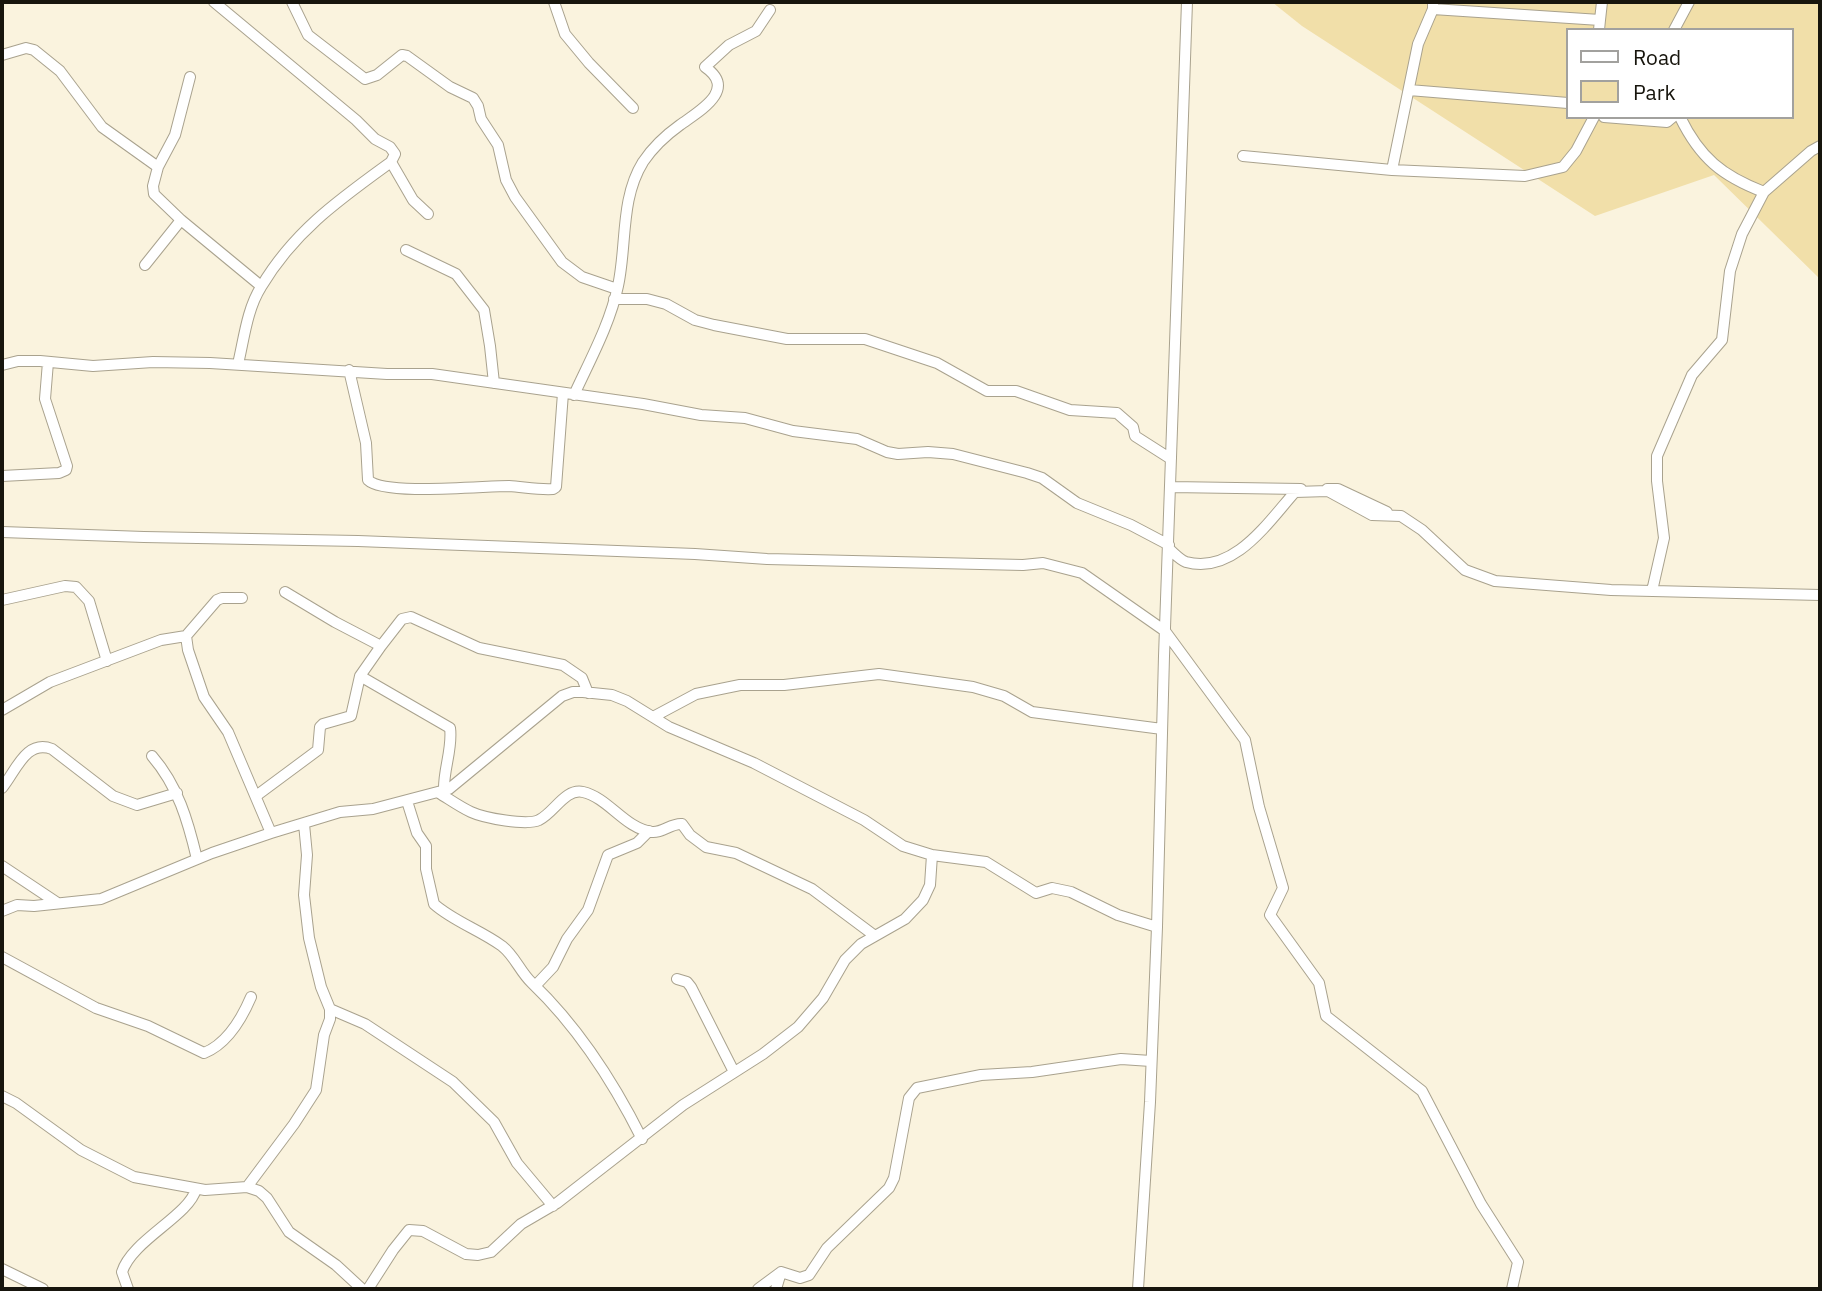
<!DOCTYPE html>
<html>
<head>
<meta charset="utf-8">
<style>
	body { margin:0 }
	#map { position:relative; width:1822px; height:1291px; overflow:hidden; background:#faf3de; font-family:"IBM Plex Sans",sans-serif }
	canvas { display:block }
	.frame { position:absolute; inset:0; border:4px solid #17150d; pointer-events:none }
	.legend { position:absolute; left:1566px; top:28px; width:228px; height:91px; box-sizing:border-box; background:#fff; border:2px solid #a2a19e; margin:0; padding:9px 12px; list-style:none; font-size:21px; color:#17150d }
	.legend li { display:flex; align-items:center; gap:14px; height:35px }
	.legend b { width:35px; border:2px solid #a2a19e }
</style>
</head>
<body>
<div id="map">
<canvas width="1822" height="1291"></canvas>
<div class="frame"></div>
<ul class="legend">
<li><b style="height:9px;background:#fff"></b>Road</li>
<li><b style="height:19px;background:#f1dfa9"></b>Park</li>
</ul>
</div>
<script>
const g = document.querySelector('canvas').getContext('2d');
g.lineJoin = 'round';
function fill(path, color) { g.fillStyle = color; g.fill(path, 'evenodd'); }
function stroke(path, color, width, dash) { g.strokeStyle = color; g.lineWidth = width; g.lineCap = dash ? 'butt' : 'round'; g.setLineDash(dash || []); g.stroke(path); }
fill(new Path2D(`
	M1272 2H1820V279L1714 175 1595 216 1302 26ZM1568 30H1792V117H1568Z`), '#f1dfa9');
const street = new Path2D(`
	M214 2 356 120 375 139 390 147 395 154 391 162C340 199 294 231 261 287 247 309 244 339 238 364
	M292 2 308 35 365 79 377 75 402 55 407 56 450 87 473 98 478 106 481 119 498 145 506 180 515 197 562 262 582 277 617 289
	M554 2 565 34 589 63 633 108
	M1433 9 1600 20 1599 30
	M1600 20 1602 2
	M1674 30 1689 2
	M2 55 26 48 34 50 60 71 102 127 158 167
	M190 77 175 135 158 167 153 186 154 194 181 220 261 286
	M1409 90 1568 103
	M1604 117 1667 122 1673 117
	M1243 156 1392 170 1525 176 1563 167 1576 151 1594 117
	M391 162 413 200 428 214
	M1392 170 1418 44 1433 9V2
	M1764 192 1811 151 1820 146
	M406 250 456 274 484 310 490 346 494 383
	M145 265 181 220
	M614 299H647L666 304 695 320 714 325 787 339H865L937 363 987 391H1016L1070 410 1117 413 1133 427 1135 436 1171 459
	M2 365 18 361H40L93 366 153 362 210 363 387 374H432L643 404 701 415 745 418 793 431 857 439 887 452 898 454 928 452 953 454 1027 473 1042 478 1077 503 1131 525 1169 545
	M349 370 366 443 368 480C384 496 483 486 509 486 524 487 539 490 553 489L556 487 563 393
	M574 395C590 360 610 324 618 286 627 245 620 199 643 162 653 147 666 135 680 125 699 111 738 90 705 67L729 45 756 31 770 10
	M2 476 59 473 66 470 67 466 45 399 48 362
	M1171 487 1301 489
	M1327 489H1338L1387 512
	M2 532 144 537 358 541 695 554 767 559 1023 565 1043 563 1082 573 1165 631 1245 740 1259 807 1283 888 1270 915 1319 983 1326 1016 1422 1091 1481 1204 1518 1262 1512 1289
	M1169 549C1174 553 1180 560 1186 562 1234 575 1268 522 1295 492L1328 491 1372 515 1401 516 1422 530 1465 570 1495 581 1611 590 1820 595
	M1652 591 1664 538 1657 481V456L1692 375 1722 340 1730 271 1742 234 1764 192C1722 176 1700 158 1680 117
	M285 592 335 622 381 646 402 619 411 617 479 648 563 665 582 678 588 693
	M2 600 65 586 76 587 89 601 107 661
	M186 636 188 650 204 697 228 732 271 833
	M360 676 450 728C453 748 443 770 444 791
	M2 710 50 682 161 640 186 636 217 600 222 598H242
	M653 717 696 694 740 685H784L879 674 973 687 1004 696 1032 712 1162 729
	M152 756C178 786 188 821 197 859
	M2 788C16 771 26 739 52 749L113 796 137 805 177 793
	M439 793C449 799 460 807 471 812 484 818 527 826 539 820 554 813 565 788 583 792 609 798 624 828 652 832 663 833 671 823 682 824L690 835 706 847 736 853 812 889 875 936
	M256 796 318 750 320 727 323 724 351 716 360 676 381 646
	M407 801 417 833 426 846V869L434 904C453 921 480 930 502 946 515 956 520 972 532 983 579 1028 613 1081 642 1139
	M2 866 56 902
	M2 911 17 905 34 906 101 899 212 853 271 833 340 812 373 809 449 789 562 696 573 692H583L612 695 627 701 669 727 754 763 864 820 903 846 932 855 986 862 1036 893 1052 888 1071 892 1118 915 1157 927
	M2 957 96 1008 148 1026 204 1053C227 1044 242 1018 251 997
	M677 979 687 982 691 987 734 1072
	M536 985 553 967 567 939 588 910 608 855 637 843 649 831
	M330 1009 365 1024 453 1082 494 1122 517 1163 553 1206
	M2 1096 16 1103 81 1150 134 1177 205 1190 247 1187 259 1191 267 1198 289 1232 336 1265 362 1289
	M247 1187 294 1124 316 1090 324 1035 330 1019V1009L321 987 309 938 304 895 307 855 304 824
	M2 1269 43 1289
	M781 1272 800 1278 809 1275 827 1248 889 1188 894 1178 909 1098 917 1088 981 1075 1032 1072 1121 1059 1151 1061
	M128 1289 122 1272C132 1240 189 1216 196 1189
	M368 1289 393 1250 409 1230 423 1231 466 1254 478 1255 491 1252 521 1224 557 1203 683 1105 763 1054 798 1027 823 998 845 960 861 944 905 919 923 900 930 885 932 855
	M758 1289 781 1272
	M776 1289 781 1272
	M1138 1289 1150 1102 1157 927 1164 656 1187 2`);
stroke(street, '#a9a28e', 12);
stroke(street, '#fff', 10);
</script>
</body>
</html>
